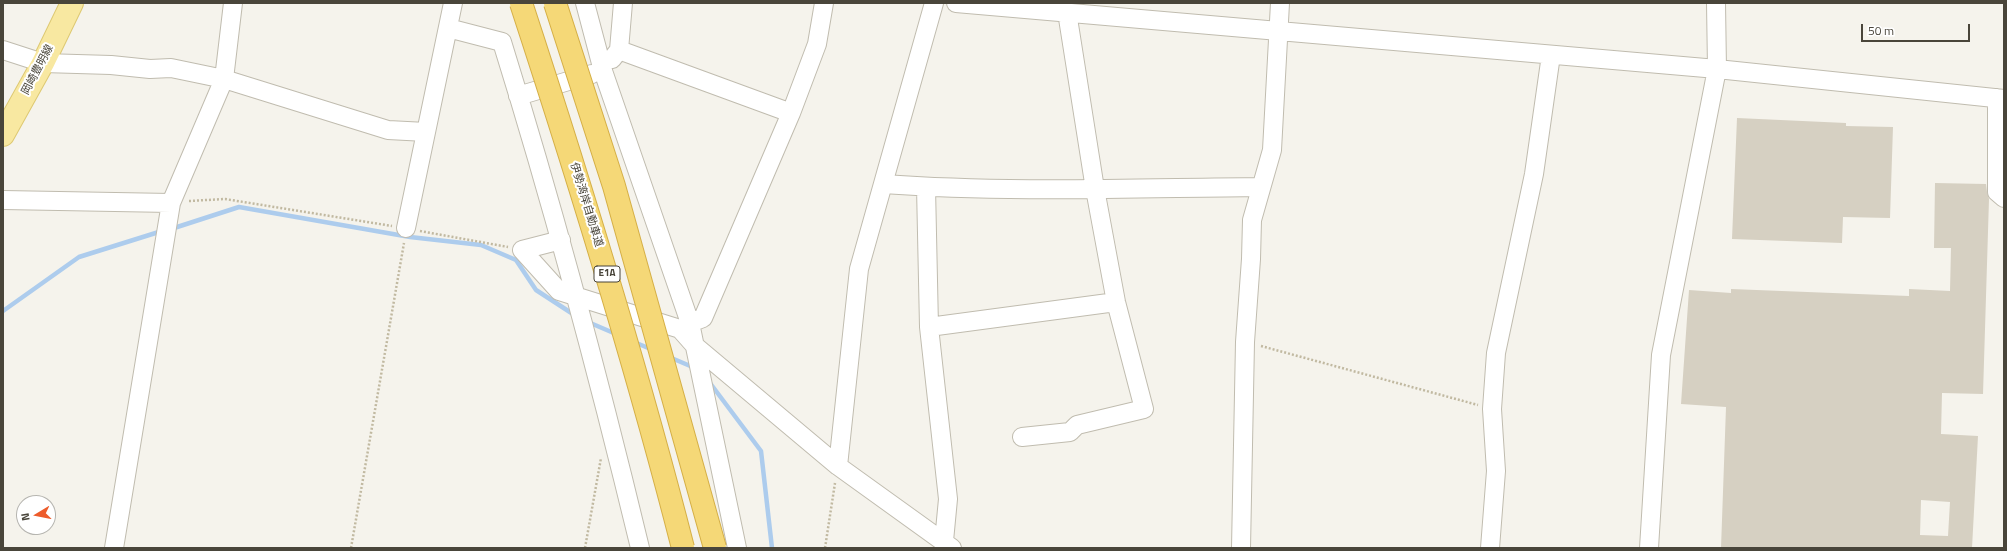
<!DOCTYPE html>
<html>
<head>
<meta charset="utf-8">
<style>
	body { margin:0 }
	#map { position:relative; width:2007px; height:551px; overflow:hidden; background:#f5f3ec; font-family:"Titillium Web",sans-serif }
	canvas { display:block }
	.frame { position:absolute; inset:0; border:4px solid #49453a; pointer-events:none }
	.north { position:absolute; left:16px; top:495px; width:40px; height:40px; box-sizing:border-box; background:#fff; border:1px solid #b6b5b0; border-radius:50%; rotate:260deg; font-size:11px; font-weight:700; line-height:16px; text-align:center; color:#49453a }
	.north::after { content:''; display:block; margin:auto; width:14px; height:18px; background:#ed5c2b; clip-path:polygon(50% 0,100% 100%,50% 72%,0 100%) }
	.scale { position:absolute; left:1861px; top:24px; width:109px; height:18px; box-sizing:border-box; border:2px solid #49453a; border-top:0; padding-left:5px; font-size:12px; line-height:14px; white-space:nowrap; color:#49453a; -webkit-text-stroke:3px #fff; paint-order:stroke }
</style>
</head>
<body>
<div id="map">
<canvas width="2007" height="551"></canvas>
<div class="frame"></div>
<div class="north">N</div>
<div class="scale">50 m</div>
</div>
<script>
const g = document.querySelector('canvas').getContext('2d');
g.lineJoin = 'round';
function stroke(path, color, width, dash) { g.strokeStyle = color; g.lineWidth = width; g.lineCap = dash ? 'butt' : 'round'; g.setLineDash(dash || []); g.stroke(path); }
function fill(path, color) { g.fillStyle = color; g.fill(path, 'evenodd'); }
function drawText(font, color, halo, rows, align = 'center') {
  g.font = font + ' "Titillium Web","Noto Sans JP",sans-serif'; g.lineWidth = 4; g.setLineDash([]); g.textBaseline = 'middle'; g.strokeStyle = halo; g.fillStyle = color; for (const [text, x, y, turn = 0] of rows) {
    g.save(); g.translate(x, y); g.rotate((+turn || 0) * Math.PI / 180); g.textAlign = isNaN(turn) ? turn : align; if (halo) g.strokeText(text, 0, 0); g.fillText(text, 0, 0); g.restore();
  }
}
stroke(new Path2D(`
	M171 229 239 207 410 237 481 245 516 260 536 290 576 316
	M3 311 79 257 162 231
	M588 322 616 334
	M634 342 653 350
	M669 357 695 368
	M710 383 761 451 772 548`), '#adcced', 4.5);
fill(new Path2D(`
	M1737 118 1846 123V126L1893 127 1890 218 1843 217 1842 243 1732 239Z
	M1935 183 1986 184 1987 192 1989 199 1983 394 1942 393 1941 434 1978 436 1972 548H1721L1726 407 1681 404 1689 290 1731 293V289L1909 296V289L1950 291 1951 248H1934ZM1921 500 1950 502 1948 536 1920 535Z`), '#d6d0c2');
const minor = new Path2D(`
	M585 3 603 71 690 323 737 548
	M956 3 1717 69 2004 99
	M448 28 502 42C554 209 599 378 640 548
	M3 50 43 63 111 65 150 69 171 68 224 79 388 130 426 132
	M619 50 791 113
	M612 59 619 50 623 3
	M518 96 592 74
	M1997 98V192L2004 198
	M883 184C1008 193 1135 188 1260 187
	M926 187 929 327 948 499 944 541
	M3 200 171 203
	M406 228 453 3
	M561 240 522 250 559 291 680 329 695 346 838 466 952 548
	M690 323 703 318 791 113 817 44 824 3
	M929 327 1116 302
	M1022 437 1070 432 1077 425 1144 409 1116 302 1095 189 1067 12
	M838 466 859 269 934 3
	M114 548 171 203 224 79 233 3
	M1241 548 1245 342 1251 259 1252 220 1272 150 1280 3
	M1490 548 1496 471 1492 409 1496 353 1534 174 1551 55
	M1649 548 1661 355 1717 69 1716 3`);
const major = new Path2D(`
	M3 135 43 63 72 3`);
stroke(minor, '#c0bcaf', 20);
stroke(major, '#ddc871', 24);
stroke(new Path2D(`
	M189 201 225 199 392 226
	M420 231 508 247
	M1261 346 1478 405
	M351 548 404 243
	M585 548 601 458
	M825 548 835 483`), '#c1b9a1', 2.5, [2, 2]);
stroke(minor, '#fff', 18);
stroke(major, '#f8e8a1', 22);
const highwayBridge = new Path2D(`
	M521 3C580 183 636 364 683 548
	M555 3 614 186 715 548`);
stroke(highwayBridge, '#d5af46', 24, []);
stroke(highwayBridge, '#f5d877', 22);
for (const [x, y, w] of [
	[607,274,26]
]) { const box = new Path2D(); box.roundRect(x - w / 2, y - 8, w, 16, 3); g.fillStyle = '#fff'; g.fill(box); stroke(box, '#49453a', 1); }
drawText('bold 10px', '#49453a', null, [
	["E1A",607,274]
]);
drawText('11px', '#49453a', '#fff', [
	["岡崎豊明線",38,70,-62],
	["伊勢湾岸自動車道",586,205,73]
]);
</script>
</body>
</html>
